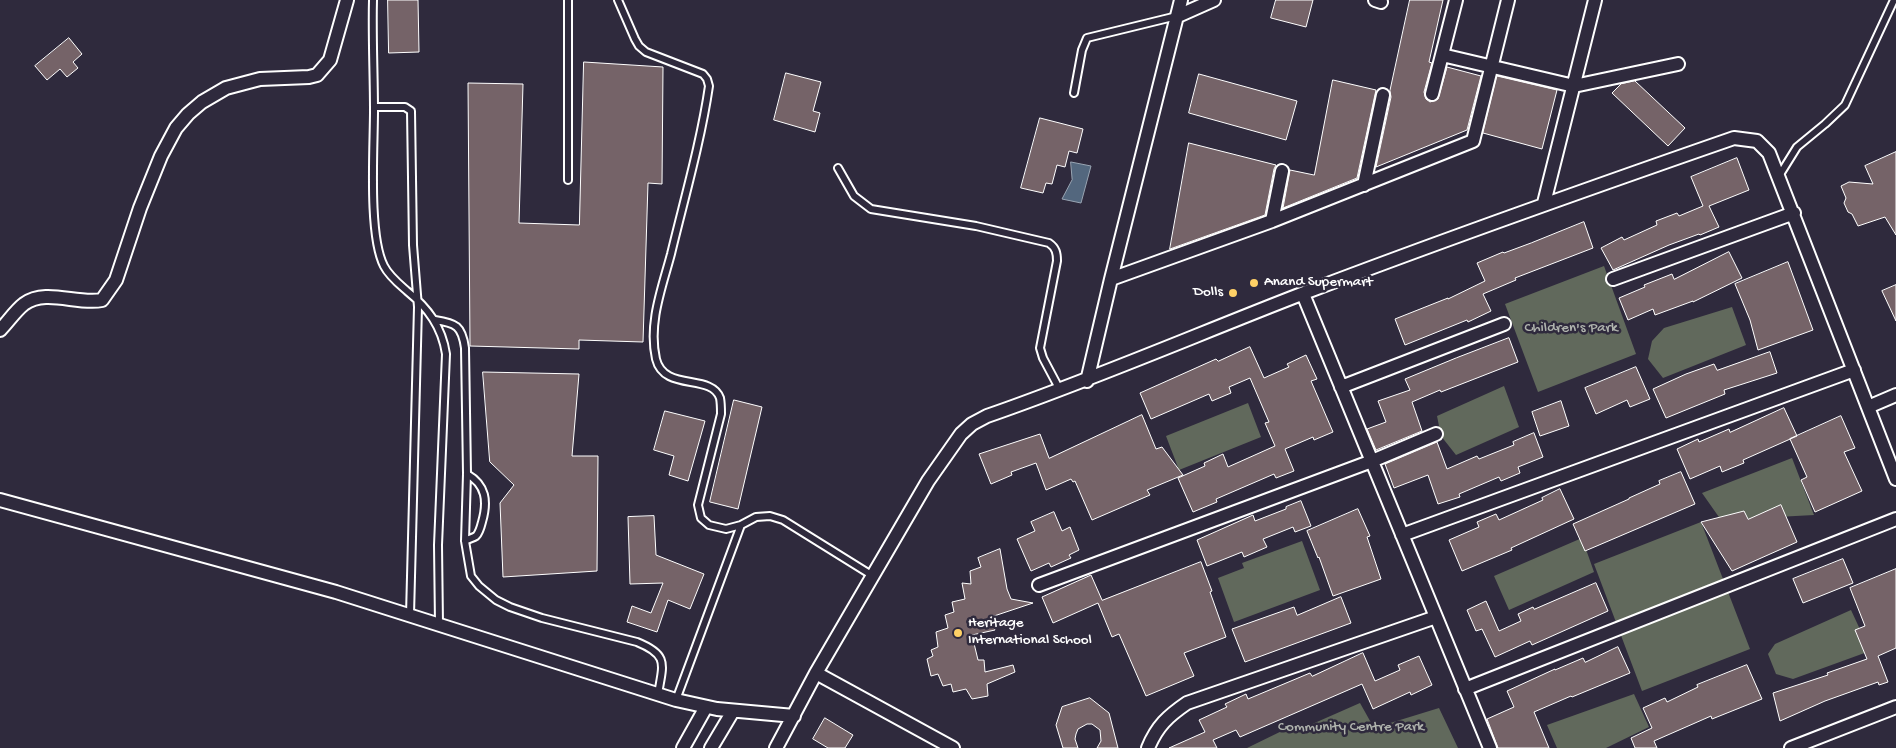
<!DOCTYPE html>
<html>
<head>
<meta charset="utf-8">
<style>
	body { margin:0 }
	canvas { display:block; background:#2f2a3d }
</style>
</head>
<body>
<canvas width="1896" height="748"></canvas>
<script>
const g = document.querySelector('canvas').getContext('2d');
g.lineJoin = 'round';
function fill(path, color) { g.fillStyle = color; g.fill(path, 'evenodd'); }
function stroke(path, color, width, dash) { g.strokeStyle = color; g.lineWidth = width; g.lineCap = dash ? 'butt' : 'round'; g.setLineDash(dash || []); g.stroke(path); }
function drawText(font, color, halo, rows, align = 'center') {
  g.font = font + ' "Gochi Hand",sans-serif'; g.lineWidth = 5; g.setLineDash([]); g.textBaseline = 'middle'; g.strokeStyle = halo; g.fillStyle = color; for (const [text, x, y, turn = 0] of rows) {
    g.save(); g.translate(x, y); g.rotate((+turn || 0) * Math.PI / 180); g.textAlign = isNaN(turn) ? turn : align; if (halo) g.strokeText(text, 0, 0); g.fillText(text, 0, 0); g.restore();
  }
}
fill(new Path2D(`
	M1604 266 1636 354 1538 392 1505 304Z
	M1732 307 1746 345 1663 378 1648 359 1652 341 1664 328Z
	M1504 386 1519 427 1456 455 1441 436 1437 416Z
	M1248 403 1261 437 1179 470 1166 436Z
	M1792 458 1814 515 1721 520 1702 493Z
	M1701 522 1750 649 1642 691 1594 564Z
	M1582 538 1594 572 1509 610 1494 576Z
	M1302 541 1320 590 1234 622 1218 578 1244 568 1242 563Z
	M1851 610 1870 651 1793 679 1776 674 1768 654 1775 644Z
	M1634 694 1649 727 1606 748H1557L1547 725Z
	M1360 703 1374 728 1439 708 1458 748H1247L1290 727 1310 725Z`), '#61695c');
const water = new Path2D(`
	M1071 162 1091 166 1081 203 1062 199 1072 180Z`);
fill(water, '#53677e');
stroke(water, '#98a4b2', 1);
const building = new Path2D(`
	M388 0H418L419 52 389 53Z
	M1276 0H1313L1306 27 1271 18Z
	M1410 0H1443L1429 62 1432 63 1424 92 1426 99 1430 102 1438 99 1447 67 1481 76 1467 130 1376 167 1391 97 1390 91Z
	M69 38 82 54 73 62 78 68 67 77 60 69 47 80 35 66Z
	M584 62 663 67 662 184 648 183 643 342 579 340V349L470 346 468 83 523 84 519 223 579 225Z
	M786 73 821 82 813 111 820 113 815 132 774 120Z
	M1199 74 1297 101 1286 140 1189 113Z
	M1497 76 1557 90 1542 149 1483 133Z
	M1333 80 1376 90 1357 178 1283 208 1290 170 1314 175Z
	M1635 81 1685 128 1668 146 1612 93 1621 84Z
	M1040 118 1083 129 1077 153 1069 151 1065 167 1057 165 1052 184 1046 183 1043 193 1021 188Z
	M1189 143 1276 165 1274 169 1265 215 1170 249Z
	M1896 152V235L1885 217 1858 226 1852 214 1848 212 1844 203 1846 198 1841 186 1849 182 1873 184 1865 166Z
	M1737 158 1749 190 1709 206 1719 227 1700 235 1699 234 1669 245 1613 270 1601 248 1622 237 1624 240 1657 225 1656 221 1677 213 1679 216 1703 206 1691 177Z
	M1584 222 1593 248 1515 278 1516 280 1483 294 1491 311 1468 322 1467 320 1405 345 1395 319 1448 298V299L1485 281 1477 263 1503 252 1504 253 1531 243Z
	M1729 252 1742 278 1693 302V301L1655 315 1653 309 1628 320 1619 298 1645 287 1644 285 1672 274 1674 279Z
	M1788 262 1813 330 1758 350 1750 320 1735 284Z
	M1896 285V321L1882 291Z
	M1509 338 1518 362 1441 392 1440 390 1412 402 1422 431 1376 450 1367 429 1386 422 1378 401 1410 390 1405 379 1456 358Z
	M1250 347 1264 378 1289 367 1287 364 1306 355 1317 379 1311 381 1333 432 1314 440 1313 437 1285 449 1294 471 1276 478 1274 474 1216 499 1217 502 1193 512 1178 478 1205 466 1204 463 1223 454 1228 467 1275 446 1265 423 1269 422 1250 378 1229 387 1231 393 1212 401 1209 394 1151 419 1140 393 1216 359 1218 361Z
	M1770 352 1777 373 1724 390 1725 394 1666 418 1653 389 1686 374 1714 364 1717 370Z
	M1636 367 1650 399 1630 407 1627 400 1596 414 1585 388Z
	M483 372 579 374 572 456H598L597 571 503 577 500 503 514 485 490 462Z
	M734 400 762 407 738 509 710 502Z
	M1561 401 1569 426 1540 436 1532 412Z
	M1784 408 1797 436 1743 460 1744 463 1722 472 1720 466 1690 479 1677 449 1698 439 1699 442 1729 429 1730 432Z
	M665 411 705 421 688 481 669 475 674 456 654 450Z
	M1142 415 1156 449 1162 447 1183 475 1147 490 1150 495 1092 520 1075 481 1073 482 1071 479 1046 490 1036 463 1011 472 1012 475 991 484 979 454 1040 434 1049 458Z
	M1841 416 1855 448 1844 452 1862 491 1815 512 1801 480 1807 477 1790 439Z
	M1534 433 1543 457 1518 467 1520 473 1501 481 1499 477 1459 494 1460 497 1438 504 1428 475 1394 488 1385 464 1437 442 1447 469 1477 456 1479 459 1514 445 1513 442Z
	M1681 472 1695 504 1585 551 1573 524 1629 499V498L1660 484 1659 481Z
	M1560 489 1574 519 1511 548 1512 550 1462 571 1449 540 1479 527 1477 522 1496 514 1499 520 1543 500 1542 498Z
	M1301 501 1311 526 1295 532 1293 527 1263 539 1267 547 1244 557 1242 552 1207 566 1197 540 1253 515 1255 521 1286 509V507Z
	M1781 505 1797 542 1732 571 1701 522 1744 511 1748 519Z
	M1358 509 1370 536 1367 537 1381 579 1333 596 1319 557 1318 558 1307 531Z
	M1054 512 1062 531 1070 527 1079 550 1069 555 1071 558 1051 567 1049 563 1031 571 1017 539 1035 531 1031 522Z
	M654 516 656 555 704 574 690 609 668 600 657 632 627 622 632 606 651 613 663 583 630 584 628 517Z
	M1000 549 1007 589 1011 599 1033 603 991 617 995 630 972 635 978 660H984L985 672 1013 665 1015 672 987 684 988 696 972 699 966 689 953 692 951 684 943 686 938 674 931 676 927 659 933 656 931 650 938 647 936 632 948 628 945 615 954 612 952 602 965 599 962 583 971 584 970 571 981 567 978 558Z
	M1843 559 1853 583 1803 603 1793 579Z
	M1201 562 1212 591 1210 592 1226 637 1184 653 1194 676 1146 696 1119 634 1112 637 1098 603 1053 623 1042 597 1091 575 1102 600Z
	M1896 569V648L1878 656 1888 682 1879 685 1878 682 1825 701 1780 721 1773 693 1828 675 1827 673 1867 659 1855 630 1865 626 1850 588Z
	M1596 583 1608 611 1532 645 1530 641 1495 657 1482 629 1476 631 1467 610 1486 601 1499 631 1521 621 1518 614 1533 607 1534 609Z
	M1341 597 1351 623 1245 662 1232 629 1294 607 1297 615Z
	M1618 647 1630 673 1572 697 1571 696 1534 712 1549 748H1498L1487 719 1514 707 1507 691 1555 669V670L1583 658 1585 662Z
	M1363 653 1375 681 1400 670 1398 665 1419 656 1432 685 1411 695 1410 692 1373 709 1362 684 1240 737 1236 730 1213 740 1217 748H1169L1205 732 1199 720 1227 707 1225 704 1246 694 1248 699 1310 673 1312 676Z
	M1747 665 1762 699 1712 719 1711 716 1654 741 1657 748H1635L1631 738 1652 728 1643 708 1665 698 1667 702 1698 687 1697 685Z
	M1090 698 1109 713 1118 748H1097L1101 741 1100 730 1092 724H1087L1078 729 1076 734 1075 739 1078 748H1063L1056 725 1062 707Z
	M825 718 853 735 845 748H828L813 739Z`);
fill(building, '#756368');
stroke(building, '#fff', 1);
const lane = new Path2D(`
	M373 0C372 37 374 74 374 111 374 148 368 235 384 266 389 276 399 284 407 291 428 308 442 327 446 354L438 545 439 624
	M618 0 635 39 639 46 646 52 703 74 707 79 709 86C701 141 684 200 671 254 662 288 648 323 656 359 664 392 711 373 720 398 721 403 721 409 721 414L698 505 701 518 709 525 726 529 741 525 756 517 770 516 783 520 873 576
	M1074 93 1082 50 1087 38 1177 16
	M374 107H405L411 111 413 245 418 307 410 615
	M838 168 854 196 871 209 976 226 1049 243C1056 248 1057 253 1057 261L1040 348 1043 358 1060 390
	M1779 176 1797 147 1825 124 1845 105 1894 0
	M568 180V0
	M435 320C456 323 462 326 465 348L467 474 465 541 471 576 479 586 496 600 510 607 542 618 637 642C669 655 663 664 658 694
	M465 541C468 539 473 538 476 536 479 533 481 526 482 522 488 501 486 485 467 474
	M676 700 741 525`);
const street = new Path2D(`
	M1375 0 1381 2
	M1178 16 1214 0
	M1442 55 1574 86 1678 64
	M1432 94 1456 0
	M1364 185 1383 95
	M1544 203 1595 0
	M1272 221 1282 171
	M1111 279 1272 221 1473 141 1508 0
	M1613 279 1794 213
	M1303 294 1490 748
	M0 330C8 322 15 311 24 304 46 288 77 305 102 300L116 280 140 208 161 156 176 128 188 114 202 102 226 88 260 79 309 77 317 75 330 60 347 0
	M1087 381 1111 279 1181 0
	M1341 387 1504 324
	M1868 407 1896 395
	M0 500 336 592 676 700 717 709 794 716
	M1402 535 1854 370
	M1039 585 1372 461 1436 434
	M816 673 953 748
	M1465 689 1896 519
	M683 748 706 707
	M711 748 733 711
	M776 748 816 673 928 481 961 434 972 424 987 416C1094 379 1198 334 1304 293 1446 239 1590 188 1734 138L1757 141 1769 153 1896 479
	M1148 748C1157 726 1168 716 1187 703L1436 617
	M1791 748 1896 707`);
stroke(lane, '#fff', 10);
stroke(street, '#fff', 16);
stroke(lane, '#2f2a3d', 6);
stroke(street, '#2f2a3d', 12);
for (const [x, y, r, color] of [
	[1254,283,5,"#ffd166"],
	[1233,293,5,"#ffd166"],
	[958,633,5,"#ffd166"]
]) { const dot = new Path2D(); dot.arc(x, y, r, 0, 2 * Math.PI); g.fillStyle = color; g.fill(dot); stroke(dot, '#2f2a3d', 2); }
drawText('15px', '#fff', '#2f2a3d', [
	["Anand Supermart",1264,283],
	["Dolls",1223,293,"right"],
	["Heritage",968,624],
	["International School",968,641]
], 'left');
drawText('15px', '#b0b4ae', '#2f2a3d', [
	["Children's Park",1571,329],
	["Community Centre Park",1351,728]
]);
</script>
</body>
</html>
